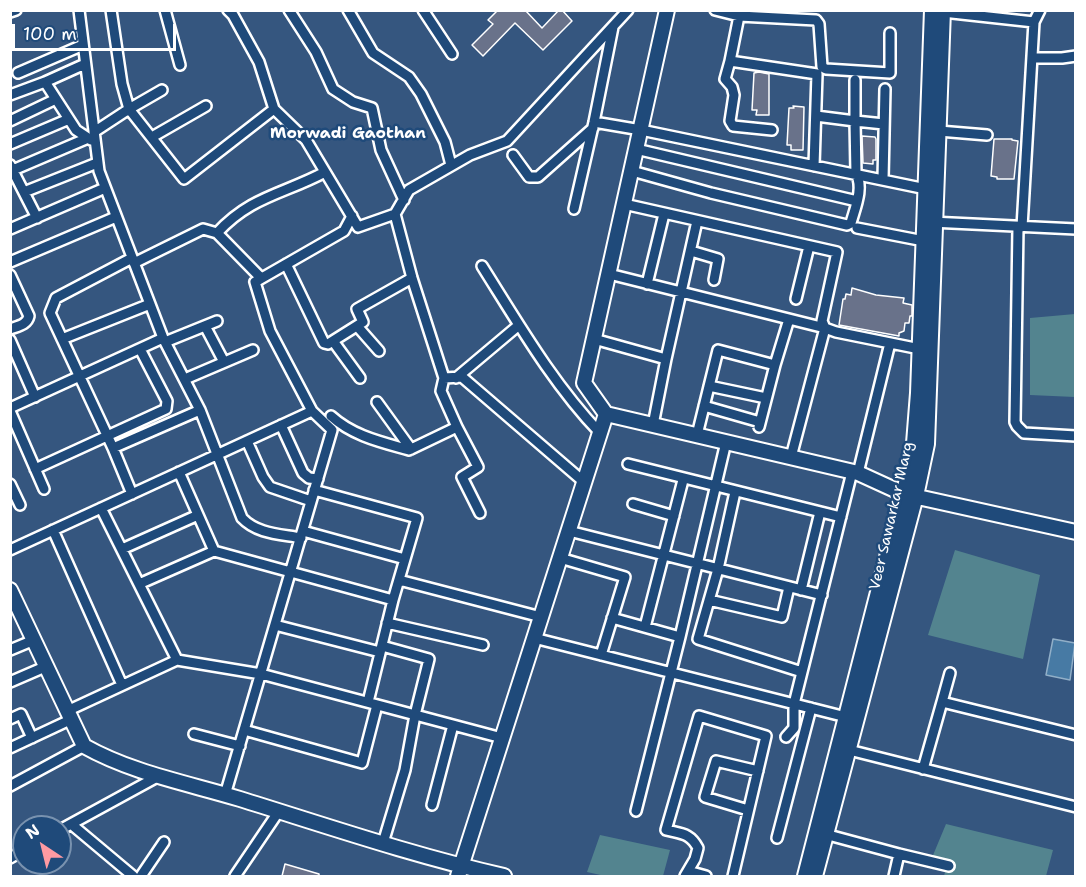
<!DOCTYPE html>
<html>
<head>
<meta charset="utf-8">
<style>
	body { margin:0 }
	#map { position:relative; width:1086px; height:887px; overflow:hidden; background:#35567f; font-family:"Shantell Sans",sans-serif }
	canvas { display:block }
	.frame { position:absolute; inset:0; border:12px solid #fff; pointer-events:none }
	.north { position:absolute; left:12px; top:815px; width:60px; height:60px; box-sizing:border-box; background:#1f4a7a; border:2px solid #7992af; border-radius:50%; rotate:325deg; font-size:16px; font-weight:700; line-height:24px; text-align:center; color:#fff }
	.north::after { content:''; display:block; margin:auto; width:21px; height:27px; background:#ff9aa2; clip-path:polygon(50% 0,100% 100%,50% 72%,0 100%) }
	.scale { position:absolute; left:12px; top:24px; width:164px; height:27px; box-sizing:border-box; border:3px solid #fff; border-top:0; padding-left:8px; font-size:18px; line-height:21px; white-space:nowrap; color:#fff; -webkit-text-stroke:4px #1f4a7a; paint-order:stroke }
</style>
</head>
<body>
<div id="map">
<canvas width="1086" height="887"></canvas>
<div class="frame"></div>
<div class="north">N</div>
<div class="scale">100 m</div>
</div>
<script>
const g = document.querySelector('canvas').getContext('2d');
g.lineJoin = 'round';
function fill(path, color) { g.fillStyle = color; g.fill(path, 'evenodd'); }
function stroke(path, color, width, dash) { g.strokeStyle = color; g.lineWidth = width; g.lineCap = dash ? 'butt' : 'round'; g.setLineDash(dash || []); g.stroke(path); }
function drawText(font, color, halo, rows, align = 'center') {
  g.font = font + ' "Shantell Sans",sans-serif'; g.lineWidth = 5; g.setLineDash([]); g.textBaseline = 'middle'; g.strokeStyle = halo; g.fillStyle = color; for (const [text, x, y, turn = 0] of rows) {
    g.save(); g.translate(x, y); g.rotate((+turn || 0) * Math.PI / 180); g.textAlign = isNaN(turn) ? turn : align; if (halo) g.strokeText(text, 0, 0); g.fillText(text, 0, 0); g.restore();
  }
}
fill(new Path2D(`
	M1075 314V397L1030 395V318Z
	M955 550 1040 575 1023 659 928 635Z
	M946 824 1053 850 1046 876H944L946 868 931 860Z
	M600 835 670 850 663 876H605L587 872Z`), '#53848f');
const water = new Path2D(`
	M1053 639 1075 643 1070 680 1046 675Z`);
fill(water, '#477aa4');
stroke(water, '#91afc8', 1.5);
const building = new Path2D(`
	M498 10H525L542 28 559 10H562L572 21 543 50 515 23 483 56 472 45 493 24 488 20Z
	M759 72 769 74V115H756L757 110H752L754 73Z
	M793 106 804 107 803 150H791V145H787L789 108H794Z
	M862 136 875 137 876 139V160H873V164L863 163Z
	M994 139H1012V140L1018 141 1014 179H997V177L991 176Z
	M852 288 876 295 904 298 903 303 912 305V316H910L909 323H905L904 331 899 333V336L839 325 843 299H845L846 294 851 295Z
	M285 864 319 874V876H282Z`);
fill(building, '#69728a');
stroke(building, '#fff', 1.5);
const street = new Path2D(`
	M79 10 99 171 163 338 200 410 242 518C257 534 280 534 301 538
	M111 10 122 84 129 109 162 90
	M165 10 180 65
	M228 10 233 15 259 62 274 109 306 140 358 227 395 214
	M289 10 316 52 333 89 353 102 372 108 381 150 404 200
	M348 10 373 53 409 77 421 94 445 142 451 165
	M423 10 452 54
	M715 10 739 16 730 61
	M10 12 16 10
	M943 12 1034 22 1022 227
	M739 16 816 20 819 24 822 67 826 69 890 73V33
	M1034 22 1040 10
	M1032 58H1062L1076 56
	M18 73 83 45
	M45 82 76 130 91 140
	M10 95 45 82 85 64
	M816 116 855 121V80
	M10 121 56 99
	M594 122 641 130 926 189
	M772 130 733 126 730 121 734 95 732 87 725 79 730 61 817 74 814 166
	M939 131 987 135
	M94 132 129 109 184 179 274 109
	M152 137 206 106
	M10 144 69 119
	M636 149 857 201
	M513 155 529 177H538L593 128
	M10 165 37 218
	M13 170 88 138
	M632 171 711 193 847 225 851 223C855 208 864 188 856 174L855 121 884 124
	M883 179 885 89
	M24 192 97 163
	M624 204 837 252 822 321 825 328 836 332 920 349
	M574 209 594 122 613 27
	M931 222 1076 229
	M1018 227 1015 422 1017 426 1024 433 1076 436
	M857 228 924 241
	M10 229 105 188
	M217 233C251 196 284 194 325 172
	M691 251 718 259 714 280
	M10 262 116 217
	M134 263 203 229 217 233 261 278
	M286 264 324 343 328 344 363 322 357 309 412 278
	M482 266C518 323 553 384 600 433
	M609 274 825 328 791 457
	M10 275 29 316C27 325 18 326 10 329
	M647 284 664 214
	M796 299 809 246
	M205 326 224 362
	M357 326 379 351
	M62 339 150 304
	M594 339 666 359 653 425
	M10 340 35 397
	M333 341 360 378
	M165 342 217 321
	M666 359 697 221
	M456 378 519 325
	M185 379 253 350
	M709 386 766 398
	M377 402 411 449
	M704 406 760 422
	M10 408 163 338
	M10 411 44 489
	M312 411 270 331 255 282 344 231 352 216
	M331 416C353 436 381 442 409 450L457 427 441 391 444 378
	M281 425 303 473 309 478 318 479
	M457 427 478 467 462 477 480 513
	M759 427 775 365
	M697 435 718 350 775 365 789 319
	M247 441 263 477 270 487 311 501
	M113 448 200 410
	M628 464 841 517
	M35 469 166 409 167 401 140 349
	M179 472 214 551 393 600 368 702
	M858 473 890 343
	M584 482 462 377 444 378 412 278 395 214 409 190 470 155 507 141 628 10
	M10 484 20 505
	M314 490 417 518 393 600
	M735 492 718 569 698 639 802 672
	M132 494 113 448 50 313 56 298 132 258
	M633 504 674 516
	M53 530 122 685
	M303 531 405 559
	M569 531 822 595
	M122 549 198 515
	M10 550 312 411 332 430 225 795
	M560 558 625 577 601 655
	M399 580 541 617
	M139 584 214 551
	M801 590 820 512
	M709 600 782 617 789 587
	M612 618 680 637
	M387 623 483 645
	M275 625 380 652
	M645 627 683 480
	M534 638 846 717
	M382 646 429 659 415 715 405 770 383 843
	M10 650 34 640
	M177 660 261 674 502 738
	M10 682 47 666
	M942 702 950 673
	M67 711 177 660 101 508
	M10 719 21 714 32 738
	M244 730 362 763 377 705
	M194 734 240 746
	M786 737 794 728V704L852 472
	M10 748 72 719
	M849 750 1076 807
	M923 769 942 702 1076 735
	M10 786 84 746
	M432 805 453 725
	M748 810 705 797 716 761 758 771
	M636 811 680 637 726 442
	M71 824 133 876
	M60 830 157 777
	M821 833 899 854 894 876
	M777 838 811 708
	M899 854 949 866
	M10 858 24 850
	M688 871 706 876
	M141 876 164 842
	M235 876 279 811
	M685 876 695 859 698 848C690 833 682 834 666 830L699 716 766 736 733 876`);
const secondary = new Path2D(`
	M667 10 584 383 606 414 858 473 904 494 1076 532
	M10 590 84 746C132 773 187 783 240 799 327 826 415 856 504 876
	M458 876 606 414
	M805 876 913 456 918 393 932 10
	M815 876 916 496 927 444 943 10`);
stroke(street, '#fff', 14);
stroke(secondary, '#fff', 18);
stroke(street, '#1f4a7a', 9);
stroke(secondary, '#1f4a7a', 14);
drawText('15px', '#fff', '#1f4a7a', [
	["Veer Sawarkar Marg",892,516,-77]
]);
drawText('bold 16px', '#fff', '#1f4a7a', [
	["Morwadi Gaothan",348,134]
]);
</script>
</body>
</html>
